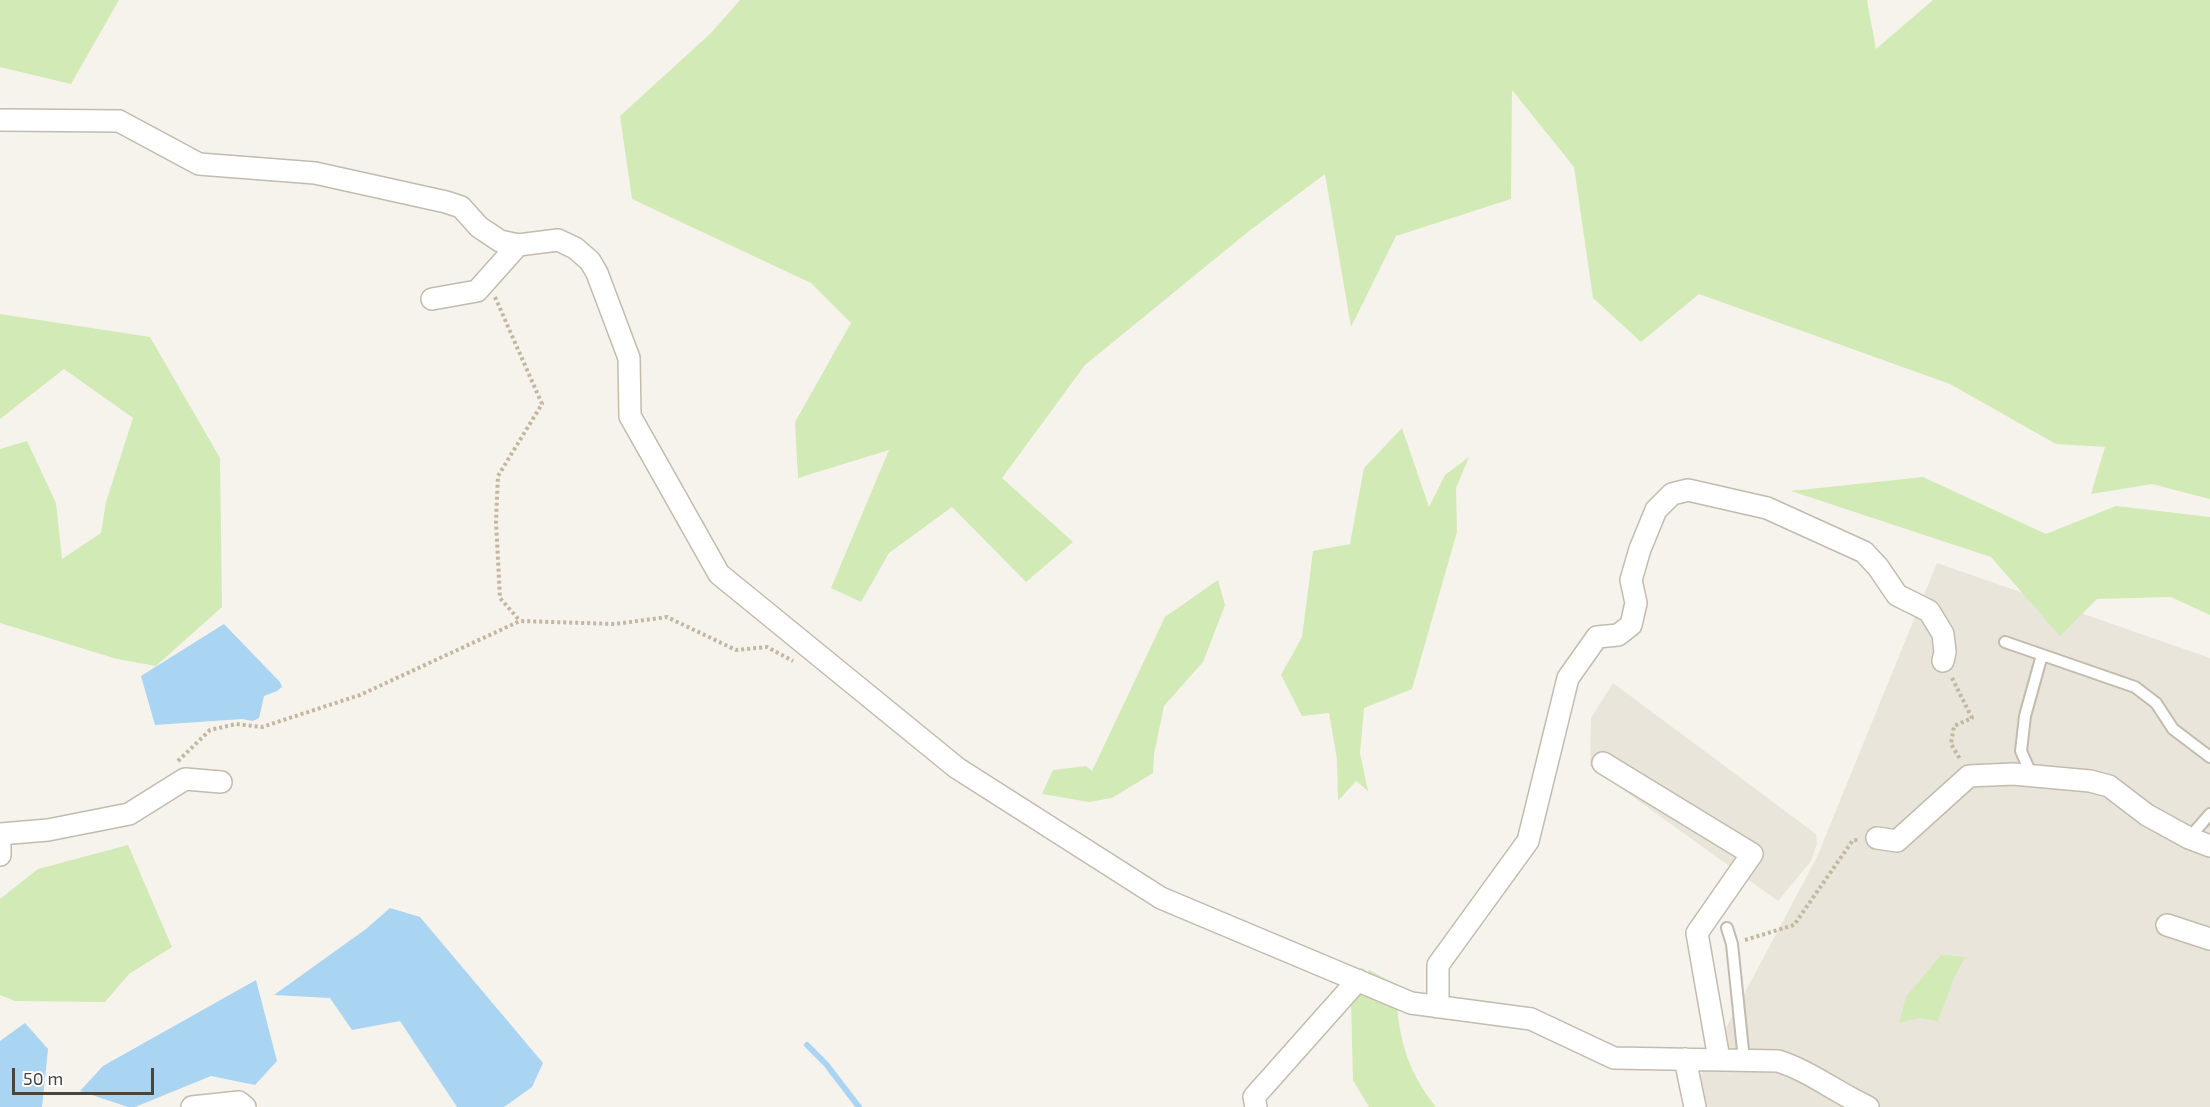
<!DOCTYPE html>
<html>
<head>
<meta charset="utf-8">
<style>
	body { margin:0 }
	#map { position:relative; width:2210px; height:1107px; overflow:hidden; background:#f6f3ec; font-family:"Exo 2",sans-serif }
	canvas { display:block }
	.scale { position:absolute; left:12px; top:1068px; width:142px; height:27px; box-sizing:border-box; border:3px solid #4b4439; border-top:0; padding-left:8px; font-size:18px; line-height:21px; white-space:nowrap; color:#4b4439; -webkit-text-stroke:4px #fff; paint-order:stroke }
</style>
</head>
<body>
<div id="map">
<canvas width="2210" height="1107"></canvas>
<div class="scale">50 m</div>
</div>
<script>
const g = document.querySelector('canvas').getContext('2d');
g.lineJoin = 'round';
function fill(path, color) { g.fillStyle = color; g.fill(path, 'evenodd'); }
function stroke(path, color, width, dash) { g.strokeStyle = color; g.lineWidth = width; g.lineCap = dash ? 'butt' : 'round'; g.setLineDash(dash || []); g.stroke(path); }
fill(new Path2D(`
	M1937 563 2210 658V1107H1684L1817 857Z
	M1613 683 1816 834 1817 844 1811 861 1778 901 1590 766 1591 718Z`), '#eae5da');
fill(new Path2D(`
	M0 0H119L71 84 0 67Z
	M740 0H1867L1876 49 1933 0H2210V499L2152 484 2091 494 2105 447 2056 444 1950 384 1699 294 1641 342 1593 298 1574 167 1512 90 1511 199 1396 236 1351 327 1325 174 1249 231 1085 365 1002 478 1073 542 1026 582 952 507 889 553 861 602 831 588 889 450 798 478 795 422 851 323 811 283 632 199 620 116 711 33Z
	M0 314 150 337 220 458 222 607 156 666 117 659 0 623V449L27 441 56 503 62 559 101 533 106 502 133 418 64 369 0 419Z
	M1402 428 1429 507 1445 475 1469 457 1456 488 1457 532 1412 689 1364 708 1360 753 1368 791 1356 781 1338 801 1337 759 1329 713 1302 716 1281 675 1302 637 1313 551 1350 544 1364 468Z
	M1923 477 2046 534 2116 506 2210 517V615L2171 597 2097 599 2060 636 1991 557 1791 491Z
	M1218 580 1225 605 1203 662 1164 706 1154 754 1153 773 1112 798 1089 802 1042 794 1053 770 1086 766 1092 771 1165 617Z
	M128 845 172 947 129 974 105 1002 15 1001 0 995V899L38 869Z
	M1941 955 1965 957 1954 978 1938 1021 1918 1018 1899 1023 1906 997Z
	M1369 970 1396 984C1397 1032 1405 1069 1436 1107H1369L1353 1080 1351 1002Z`), '#d2eab5');
fill(new Path2D(`
	M224 624 280 682 282 687 277 691 264 696 259 718 253 721 242 719 155 725 141 676Z
	M390 908 420 917 543 1063 532 1087 504 1107H457L400 1021 352 1030 330 998 274 995 366 929Z
	M256 980 277 1061 255 1085 211 1076 135 1107H128L80 1091 103 1066Z
	M25 1023 48 1049 42 1107H0V1041Z`), '#a9d4f2');
stroke(new Path2D(`
	M807 1045 826 1064 859 1107`), '#a9d4f2', 6);
const lane = new Path2D(`
	M2005 642 2135 687 2156 703 2173 729 2210 757
	M2032 776 2021 751 2025 716 2042 655
	M2189 838 2210 814
	M1727 928 1732 944 1744 1060`);
const street = new Path2D(`
	M0 120 119 121 199 164 315 173 446 202 461 207 479 227 500 241 518 245 558 240 575 248 590 261 597 273 629 358 630 416 719 574 957 768 1161 898 1411 1003 1531 1019 1614 1058 1778 1061C1810 1071 1837 1093 1868 1107
	M432 299 477 291 518 245
	M1603 763 1752 854 1697 933 1719 1059
	M0 834 48 830 129 814 185 779 221 782
	M1877 838 1897 841 1969 776 2013 774 2090 781 2109 786 2147 815 2189 838 2210 846
	M0 846V855
	M2167 925 2210 939
	M1438 1007V965L1528 841 1568 678 1597 637 1618 635 1631 625 1636 603 1631 580 1640 549 1656 510 1672 494 1688 490 1767 508 1864 552 1878 567 1897 595 1929 611 1943 634 1945 652 1943 661
	M1685 1059 1695 1107
	M192 1107 239 1102 245 1107
	M1256 1107 1254 1097 1358 980`);
stroke(lane, '#c2bbae', 14);
stroke(street, '#c2bbae', 24);
stroke(new Path2D(`
	M495 297 542 404 498 476 496 521 500 598 520 621
	M1952 678 1972 718 1954 726 1951 744 1960 759
	M178 761 210 730 236 724 262 727 360 695 520 621 615 624 667 617 736 650 767 647 793 661
	M1745 940 1794 925 1853 840H1859`), '#c4b79f', 4, [3, 3]);
stroke(lane, '#fff', 10);
stroke(street, '#fff', 21);
</script>
</body>
</html>
